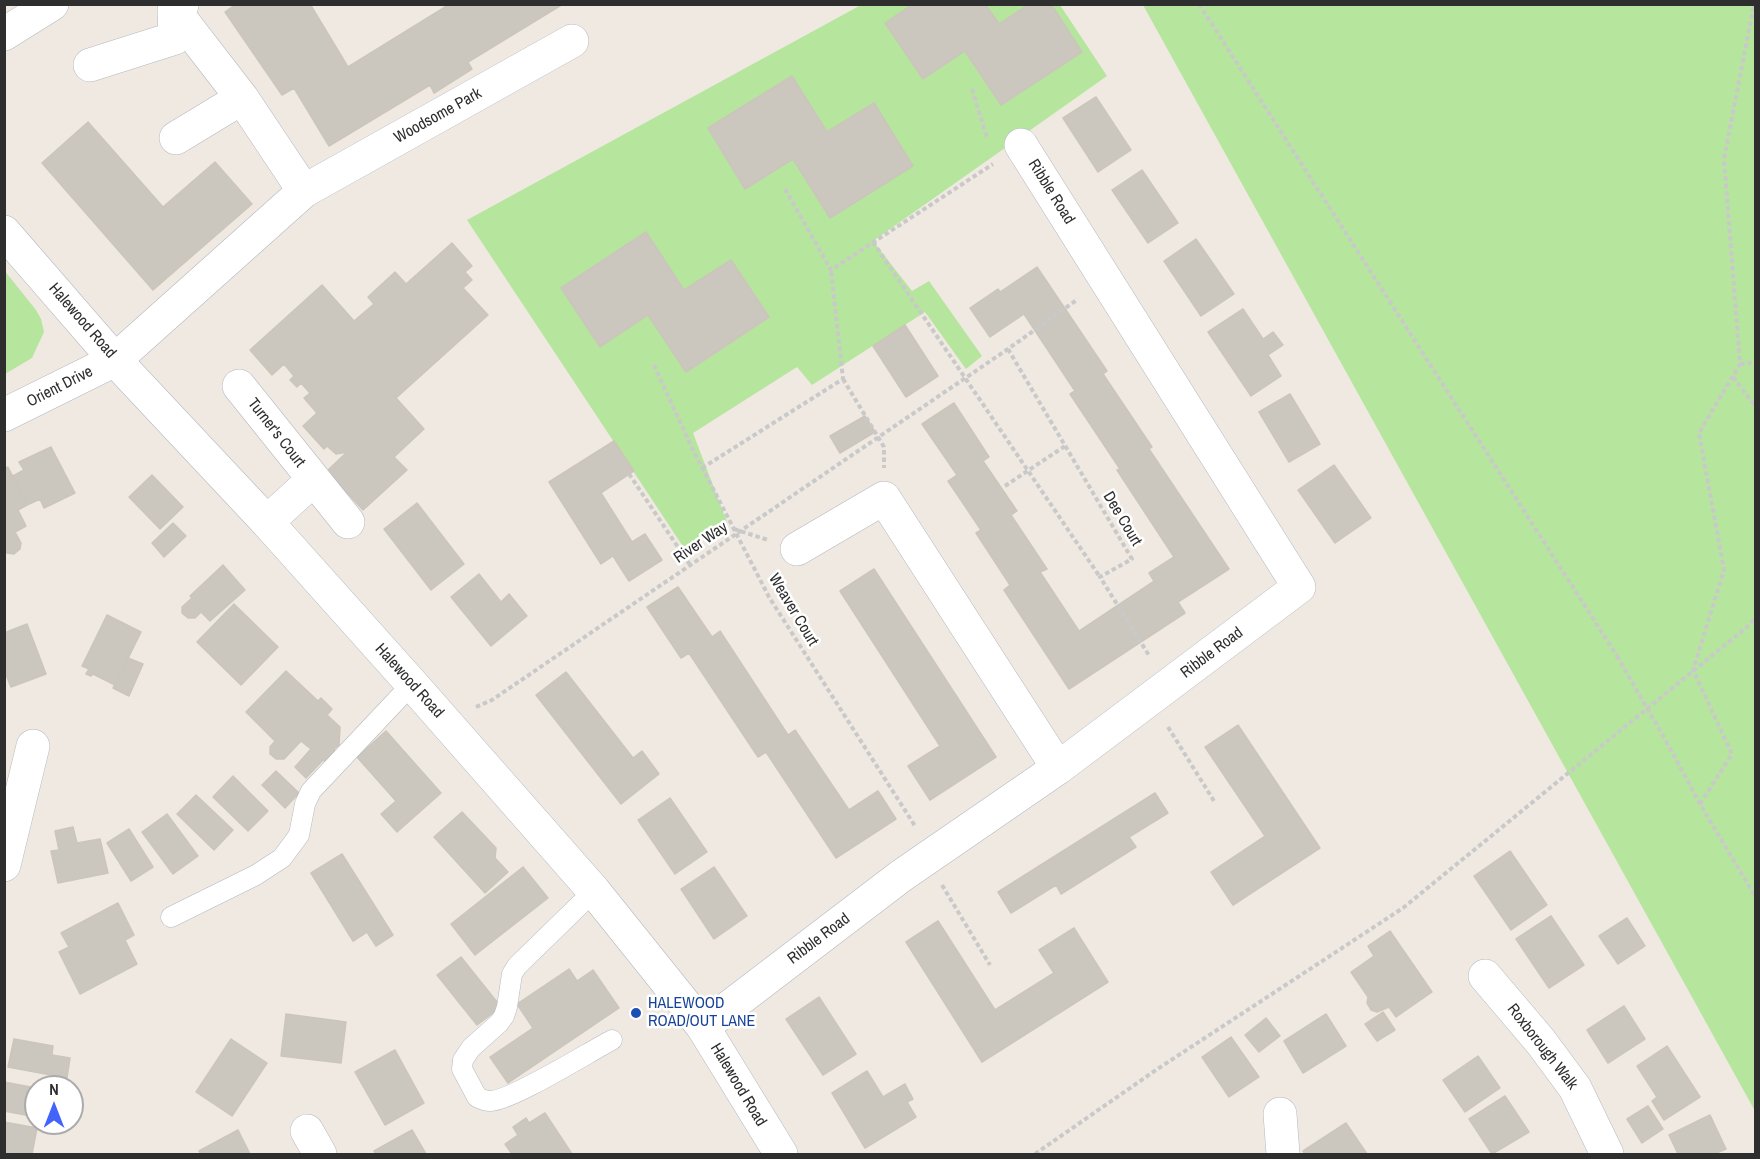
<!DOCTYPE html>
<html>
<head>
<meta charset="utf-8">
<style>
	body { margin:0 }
	#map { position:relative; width:1760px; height:1159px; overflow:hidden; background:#efe9e1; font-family:"Archivo Narrow",sans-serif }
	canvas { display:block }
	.frame { position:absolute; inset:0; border:6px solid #2e2e2e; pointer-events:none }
	.north { position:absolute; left:24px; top:1075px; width:60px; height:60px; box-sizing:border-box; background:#fff; border:2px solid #ababab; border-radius:50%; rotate:0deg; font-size:16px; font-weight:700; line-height:24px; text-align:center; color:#2e2e2e }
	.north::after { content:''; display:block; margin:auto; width:21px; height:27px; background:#4264fb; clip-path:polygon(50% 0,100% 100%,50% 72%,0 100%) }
</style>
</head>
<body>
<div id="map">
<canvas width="1760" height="1159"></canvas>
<div class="frame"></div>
<div class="north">N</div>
</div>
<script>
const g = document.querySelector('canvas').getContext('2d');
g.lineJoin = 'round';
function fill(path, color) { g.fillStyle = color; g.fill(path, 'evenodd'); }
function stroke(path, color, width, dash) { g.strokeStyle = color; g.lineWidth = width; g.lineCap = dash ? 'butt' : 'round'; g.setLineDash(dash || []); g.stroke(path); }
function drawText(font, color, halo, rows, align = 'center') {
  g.font = font + ' "Archivo Narrow",sans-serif'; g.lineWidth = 5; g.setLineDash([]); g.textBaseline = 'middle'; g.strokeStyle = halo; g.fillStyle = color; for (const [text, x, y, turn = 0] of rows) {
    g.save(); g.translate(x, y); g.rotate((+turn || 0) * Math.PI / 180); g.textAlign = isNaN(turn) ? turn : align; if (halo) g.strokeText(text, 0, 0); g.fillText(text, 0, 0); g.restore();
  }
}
fill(new Path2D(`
	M861 5H1060L1107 76 873 241 912 291 929 281 982 356 966 369 925 312 812 385 797 367 693 433 727 522 686 551 467 220Z
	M1143 5H1755V1111Z
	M4 270 36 310 41 319 44 332 32 358 5 374Z`), '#b6e59e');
const building = new Path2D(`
	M236 4H310L348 67 450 4H563L468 62 472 69 434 93 430 85 329 146 294 88 282 95 225 12Z
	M913 4H985L999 24 1029 4H1051L1082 52 1001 105 965 51 923 79 885 23Z
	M792 76 827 132 874 103 913 166 830 218 793 159 745 189 708 128Z
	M1096 97 1131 150 1098 172 1063 118Z
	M88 122 163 207 215 162 252 204 153 290 42 163Z
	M1142 170 1178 223 1148 243 1112 190Z
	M646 232 684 290 731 260 769 317 686 372 648 315 600 347 561 288Z
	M1196 239 1234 294 1201 316 1164 261Z
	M452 243 472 266 465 272 472 280 463 288 488 315 396 398 424 429 394 457 407 470 363 510 327 471 347 452 336 454 327 446 324 449 303 426 317 413 304 398 310 393 301 383 297 387 290 380 294 376 284 364 272 375 250 350 322 285 354 321 374 304 368 297 395 272 406 284Z
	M1037 267 1107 371 1103 374 1152 447 1149 449 1229 569 1178 602 1185 613 1069 689 1004 590 1010 585 976 533 981 530 948 481 957 475 922 424 954 403 989 457 983 461 1017 511 1011 515 1047 569 1040 572 1079 631 1154 581 1149 573 1174 557 1117 470 1120 469 1070 394 1075 391 1024 314 990 337 970 308 998 289 1000 292Z
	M1243 309 1263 339 1273 332 1283 345 1268 355 1281 376 1251 396 1208 332Z
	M905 325 938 376 906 397 873 346Z
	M1290 394 1320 444 1289 462 1259 412Z
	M865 416 875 432 840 453 830 436Z
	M614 441 634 471 601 493 632 542 645 534 662 560 629 581 613 556 601 564 549 482Z
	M51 447 75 493 44 508 40 499 27 505 13 476 24 470 19 462Z
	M1334 465 1371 518 1335 543 1298 490Z
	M8 467 27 505 18 510 26 526 15 532 21 543 20 549 14 554 7 553 4 548V469Z
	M152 475 183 507 160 529 129 497Z
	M417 503 464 564 431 590 384 529Z
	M173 523 186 536 164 557 152 543Z
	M223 565 245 590 210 621 201 612 195 618H188L182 613V607L192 598 190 596Z
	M874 569 996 757 930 800 908 766 940 746 840 591Z
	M479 574 501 602 509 594 527 616 491 646 451 597Z
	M678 587 712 637 720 631 788 735 795 730 849 810 878 791 896 819 836 858 766 752 758 757 689 653 681 658 647 607Z
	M234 604 278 647 241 685 197 642Z
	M107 615 141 632 115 685 93 674 91 676 86 674 89 669 82 666Z
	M27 624 46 674 11 687 4 670V633Z
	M128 658 143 664 129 696 113 688Z
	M286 671 318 701 321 698 332 709 327 715 340 727 339 745 334 749 337 752 327 763 323 760 306 778 295 767 311 749 301 741 284 759H276L270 754V747L275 741 246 712Z
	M566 672 633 758 642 751 659 774 621 804 536 695Z
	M1238 725 1320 848 1233 905 1211 872 1265 836 1205 747Z
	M386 731 441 793 397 832 381 814 396 801 357 757Z
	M276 771 299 793 285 808 262 785Z
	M233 776 268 811 248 831 213 797Z
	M1155 793 1168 813 1129 837 1136 847 1061 894 1056 885 1011 913 998 892Z
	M196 795 233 830 214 850 177 814Z
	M670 798 707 852 675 874 638 820Z
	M462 812 496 848 495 858 508 872 485 893 434 837Z
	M167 814 198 856 173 874 142 832Z
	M73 827 77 843 100 839 108 873 58 883 51 851 59 850 55 831Z
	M129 829 153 867 131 881 107 843Z
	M1510 851 1547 905 1511 930 1474 876Z
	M342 854 393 935 376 946 367 932 353 941 311 873Z
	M523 867 548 898 475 955 451 924Z
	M714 867 747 916 714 939 681 889Z
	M118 903 134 935 125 940 137 964 80 994 59 952 69 947 61 933Z
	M1551 916 1584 965 1549 988 1516 939Z
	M1627 918 1645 946 1618 964 1599 936Z
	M938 921 995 1010 1054 973 1039 950 1074 928 1108 982 982 1062 906 942Z
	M1390 931 1432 992 1396 1017 1389 1007 1377 1012 1371 1010 1367 1003 1368 997 1351 972 1374 956 1368 946Z
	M461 957 501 1007 477 1025 437 975Z
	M569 969 577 981 593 970 619 1008 508 1083 490 1057 533 1028 517 1004Z
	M819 997 856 1054 823 1075 786 1019Z
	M1624 1006 1645 1039 1608 1063 1587 1030Z
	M1383 1012 1395 1030 1377 1041 1365 1024Z
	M286 1014 346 1022 341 1063 281 1056Z
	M1326 1014 1346 1046 1303 1073 1284 1041Z
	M1266 1018 1280 1036 1259 1052 1245 1035Z
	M1231 1037 1259 1077 1229 1097 1202 1057Z
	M14 1039 53 1046 52 1055 70 1058 67 1078 8 1067Z
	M231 1039 267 1063 232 1116 196 1092Z
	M1667 1046 1700 1097 1664 1120 1652 1101 1657 1097 1637 1066Z
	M395 1050 424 1103 385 1125 355 1072Z
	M1478 1056 1500 1088 1465 1112 1443 1080Z
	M867 1071 883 1097 905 1084 913 1099 907 1102 916 1117 865 1148 832 1093Z
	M4 1082 36 1088V1117L4 1111Z
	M1505 1096 1529 1132 1492 1154 1469 1119Z
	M1648 1106 1663 1129 1642 1143 1627 1119Z
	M545 1113 572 1154H512L505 1144 518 1135 513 1127 526 1118 529 1123Z
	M1710 1115 1726 1149 1714 1154H1678L1669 1135Z
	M4 1122 37 1128 32 1154H4Z
	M1346 1123 1367 1154H1305L1303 1151Z
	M238 1130 250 1154H201L199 1151Z
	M412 1130 426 1154H376L374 1151Z`);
fill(building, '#cbc7bf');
stroke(building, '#cbc5ba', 1.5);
const lane = new Path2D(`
	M594 891 517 966 512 974 507 1007 504 1016 499 1023 471 1048 463 1060 462 1069 477 1097C481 1099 486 1101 490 1101 511 1101 589 1052 612 1040
	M171 917 256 875 282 858 299 835 305 804 311 791 412 684`);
const street = new Path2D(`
	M174 10 242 98 304 191
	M4 34 52 4
	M90 65 175 38 174 10 182 5
	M176 138 242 98
	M239 386 348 522
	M4 415 115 360 304 191 572 41
	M267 522 313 480
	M797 549 884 498 1058 768
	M4 865 33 746
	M1485 976 1541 1042 1575 1088 1607 1154
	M703 1027 901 876 1058 768 1299 587 1021 145
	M1280 1114 1283 1154
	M307 1131 320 1154`);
const secondary = new Path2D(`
	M4 232 115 360 267 522 412 684 594 891 703 1027 781 1154`);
stroke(lane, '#b4b7c1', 21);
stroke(street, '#b4b7c1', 34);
stroke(secondary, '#b4b7c1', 34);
stroke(new Path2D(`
	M1199 4 1617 656
	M972 89 987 138
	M785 189 831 270 993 164
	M873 242 1100 577
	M1008 349 1132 559 1100 577 1150 657
	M1740 364 1756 362
	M654 365 691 446 769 597 915 826
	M1733 377 1756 407
	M843 379 884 447V468
	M702 468 843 379 831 270
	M629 474 690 565
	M1005 486 1065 446
	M734 529 768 540
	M476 707 492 700 1008 349 1078 299
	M1168 727 1214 801
	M1666 741 1700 804 1756 898
	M1700 804 1732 754 1693 670 1724 570 1699 433 1740 364 1724 159 1754 4
	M942 885 990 965
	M1035 1154 1156 1070 1403 908 1747 627 1756 617`), '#c9c9c9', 4, [4.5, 3]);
stroke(lane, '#fff', 20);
stroke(street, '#fff', 33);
stroke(secondary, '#fff', 33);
stroke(new Path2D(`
	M1617 656 1666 741`), '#c9c9c9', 4, [4.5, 3]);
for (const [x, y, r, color] of [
	[636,1013,6,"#1a4fb4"]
]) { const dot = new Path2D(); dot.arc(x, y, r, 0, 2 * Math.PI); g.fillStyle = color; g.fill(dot); stroke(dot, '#fff', 2); }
drawText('16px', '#2e2e2e', '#fff', [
	["Woodsome Park",438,116,-29],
	["Ribble Road",1051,192,58],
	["Halewood Road",82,321,49],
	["Orient Drive",60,387,-27],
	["Turner's Court",276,433,52],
	["Dee Court",1122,519,59],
	["River Way",701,543,-34],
	["Weaver Court",793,610,59],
	["Ribble Road",1212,653,-37],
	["Halewood Road",409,681,48],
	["Ribble Road",819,939,-37],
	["Roxborough Walk",1542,1047,52],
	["Halewood Road",738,1085,59]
]);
drawText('16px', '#164399', '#fff', [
	["HALEWOOD",648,1004],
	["ROAD/OUT LANE",648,1022]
], 'left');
</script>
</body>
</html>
